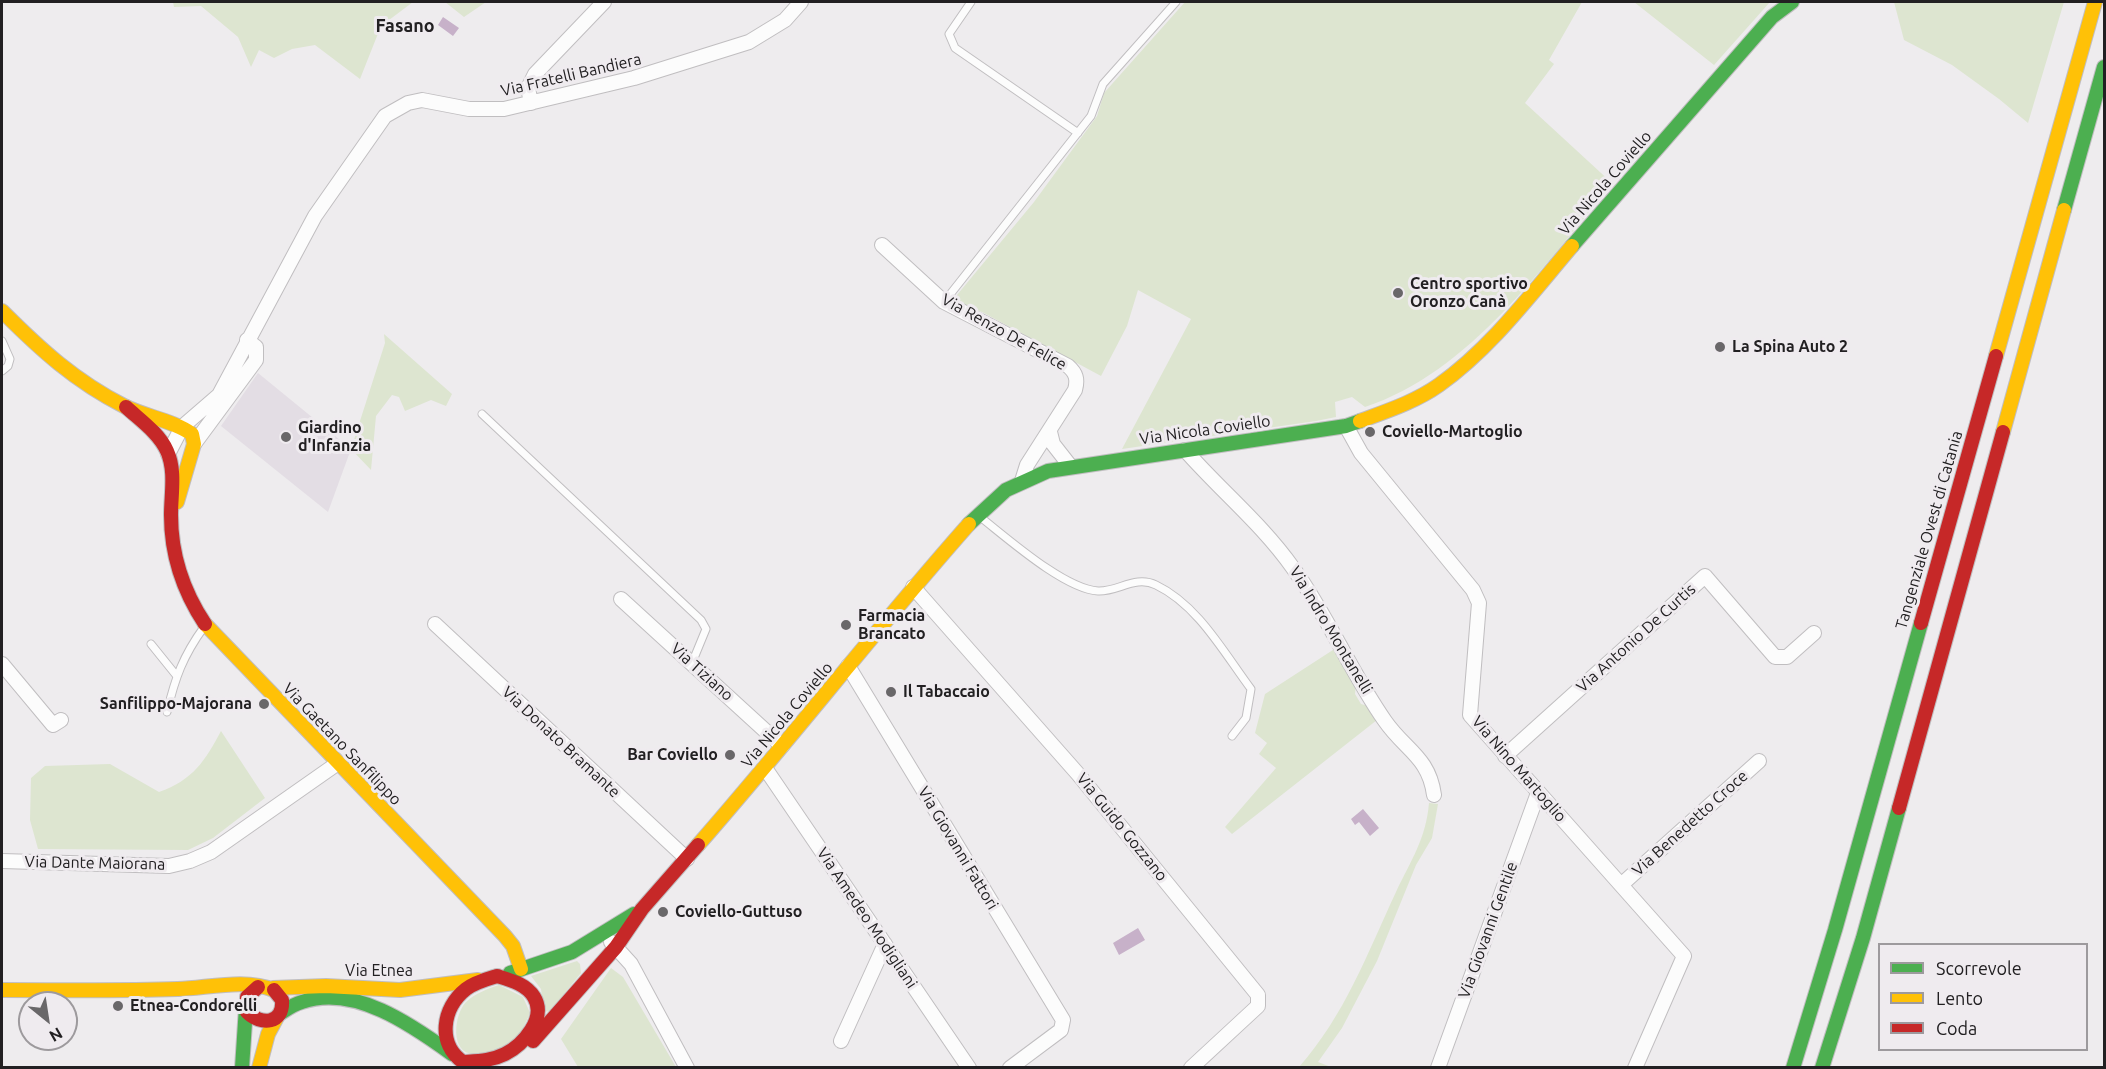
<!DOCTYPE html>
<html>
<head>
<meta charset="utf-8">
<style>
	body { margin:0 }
	#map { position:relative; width:2106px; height:1069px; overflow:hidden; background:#eeecee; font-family:Ubuntu,sans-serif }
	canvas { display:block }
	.frame { position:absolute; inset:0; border:3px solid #222022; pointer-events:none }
	.legend { position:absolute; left:1878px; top:943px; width:210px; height:108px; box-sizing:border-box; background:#efebef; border:2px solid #9d9a9d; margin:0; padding:8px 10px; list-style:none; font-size:18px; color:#222022 }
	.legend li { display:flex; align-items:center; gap:12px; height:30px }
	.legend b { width:30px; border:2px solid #9d9a9d }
	.north { position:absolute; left:18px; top:991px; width:60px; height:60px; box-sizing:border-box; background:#efebef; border:2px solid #9d9a9d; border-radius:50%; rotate:150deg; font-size:16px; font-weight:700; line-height:24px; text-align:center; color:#222022 }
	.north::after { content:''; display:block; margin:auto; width:21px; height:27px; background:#696769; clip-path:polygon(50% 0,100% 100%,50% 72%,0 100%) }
</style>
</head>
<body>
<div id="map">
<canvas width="2106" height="1069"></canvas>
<div class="frame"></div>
<ul class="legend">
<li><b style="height:8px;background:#4caf50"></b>Scorrevole</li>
<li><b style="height:8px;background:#ffc107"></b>Lento</li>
<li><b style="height:8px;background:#c62828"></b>Coda</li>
</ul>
<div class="north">N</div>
</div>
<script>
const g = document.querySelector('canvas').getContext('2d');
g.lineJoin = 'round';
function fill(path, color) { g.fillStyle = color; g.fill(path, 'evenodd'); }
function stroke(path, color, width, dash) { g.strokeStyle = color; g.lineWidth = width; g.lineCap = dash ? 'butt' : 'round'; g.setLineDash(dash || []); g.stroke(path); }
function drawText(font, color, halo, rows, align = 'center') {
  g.font = font + ' Ubuntu,sans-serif'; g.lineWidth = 6; g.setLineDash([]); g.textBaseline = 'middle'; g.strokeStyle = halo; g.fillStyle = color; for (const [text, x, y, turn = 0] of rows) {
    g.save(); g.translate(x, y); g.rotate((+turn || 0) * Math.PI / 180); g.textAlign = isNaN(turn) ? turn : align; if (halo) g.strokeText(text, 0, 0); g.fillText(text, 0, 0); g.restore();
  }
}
fill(new Path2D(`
	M258 373 351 449 328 512 221 426Z`), '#e3dde4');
fill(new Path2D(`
	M173 2H413L381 26 360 79 315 45 292 49 274 58 259 50 251 67 238 37 201 6 174 7Z
	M445 2H486L464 17Z
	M1185 2H1582L1549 60 1554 64 1525 103 1613 184C1542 266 1471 372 1365 407L1352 397 1335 402 1336 417 1316 421 1122 449 1191 319 1138 290 1127 326 1101 376 982 312 963 307 957 295 1034 202 1097 116 1104 93Z
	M1634 2H1770L1714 65Z
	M1894 2H2064L2028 123 1999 99 1952 65 1904 40Z
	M384 334 452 394 446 406 431 400 405 411 399 397 392 395 376 416 371 470 351 449 385 343Z
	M1336 648 1356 684 1355 694 1361 704 1368 706 1377 720 1232 834 1225 827 1276 768 1259 754 1267 743 1255 733 1265 694Z
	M221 731 265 798 213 838 188 850 38 849 30 820 31 778 45 766 110 764 159 792C193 780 205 761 221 731Z
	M1429 803 1438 804 1432 838 1416 865 1377 961 1342 1028 1318 1062 1331 1067H1299C1345 1015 1367 954 1396 892 1411 860 1426 839 1429 803Z
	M577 961 580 964 581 973 550 1011 544 1012 541 989 531 976Z
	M611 968 623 977 676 1067H578L561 1039Z
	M499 985 523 997 530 1013 516 1044C503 1047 488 1054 475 1054 449 1055 454 1014 466 1002 476 993 487 989 499 985Z`), '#dde5d0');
fill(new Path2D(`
	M443 17 459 28 453 36 438 25Z
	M1363 809 1379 828 1370 836 1359 822 1355 825 1351 819Z
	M1138 928 1145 940 1119 955 1113 943Z`), '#c7b1c9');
const lane = new Path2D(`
	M971 2 949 34 955 48 1078 133
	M944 302 1091 116 1103 84 1176 2
	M2 341 10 359 8 366 2 371
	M482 414 701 620 706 629 692 663
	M979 516C1006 537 1064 589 1098 591 1118 592 1135 575 1156 585 1198 605 1224 653 1251 689L1246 718 1232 736
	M151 644 176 675
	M167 712C175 678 183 656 204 627`);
const street = new Path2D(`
	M531 103 528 88 535 74 604 2
	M882 245 944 302 1068 366C1076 373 1078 379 1075 390L1027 465 1022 481
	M1346 426 1361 453 1473 590 1479 603 1470 715 1684 956 1635 1068
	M1050 432 1053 444 1071 467
	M194 444 256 360V347L247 340
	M1185 450C1220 490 1262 524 1293 568 1328 616 1351 673 1385 721 1405 750 1429 757 1434 795
	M168 454 182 427 219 395 315 216 385 116 408 103 422 100 469 109H504L634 78 749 42 785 20 801 2
	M913 587 1078 774 1258 995V1006L1191 1068
	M621 599 782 746
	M435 624 687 859
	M2 664 53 725 61 720
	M848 666 1063 1020 1061 1030 1010 1068
	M1505 756 1705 576 1775 657H1787L1814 633
	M765 768 969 1068
	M2 861 169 866 190 861 211 852 338 763
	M1621 885 1759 761
	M611 942 631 964 687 1068
	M841 1041 885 944
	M1438 1068 1538 793`);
const fast = new Path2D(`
	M2064 210 2104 67
	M1572 246 1772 17 1792 2
	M969 524 1006 490 1048 471 1346 426 1360 421
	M510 973 572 952 634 914
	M281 1013C287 1009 294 1004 302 1002 354 984 412 1025 452 1054
	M242 1068 246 1007
	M1793 1068 1835 930 1921 623
	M1822 1068 1863 938 1899 808`);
const slow = new Path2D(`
	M2 311C41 350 75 381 124 406 146 417 172 420 192 434L194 444 177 502
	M1996 356 2095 2
	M1360 421C1387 411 1415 402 1439 385 1491 348 1531 294 1572 246
	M2003 432 2064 210
	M205 624 505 936 513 946 521 969
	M698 845C790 740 876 629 969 524
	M273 988 326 986 400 990 478 980
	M2 990C61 990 119 991 178 989 208 988 245 978 274 990
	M259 1068 268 1034 276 1019`);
const jam = new Path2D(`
	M126 407C140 420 159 433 167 451 176 471 171 494 171 515 171 555 183 591 205 624
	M1921 623 1996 356
	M1899 808 2003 432
	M497 976C510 980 526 984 534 997 547 1018 523 1045 505 1054 491 1061 478 1061 463 1062 437 1044 442 1008 466 989 475 982 487 979 497 976Z
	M258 987 247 997V1012C261 1026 284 1024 282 1000L274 990
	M533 1041 616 947 642 909 698 845`);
stroke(lane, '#c0bec0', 9);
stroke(street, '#c0bec0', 16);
stroke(fast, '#c0bec0', 16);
stroke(slow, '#c0bec0', 16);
stroke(jam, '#c0bec0', 16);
stroke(lane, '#fcfcfc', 7);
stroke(street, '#fcfcfc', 14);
stroke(fast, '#4caf50', 14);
stroke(slow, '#ffc107', 14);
stroke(jam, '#c62828', 14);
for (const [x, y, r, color] of [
	[1398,293,6,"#696769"],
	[1720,347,6,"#696769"],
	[1370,432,6,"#696769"],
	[286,437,6,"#696769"],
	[846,625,6,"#696769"],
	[891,692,6,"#696769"],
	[264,704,6,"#696769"],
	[730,755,6,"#696769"],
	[663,912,6,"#696769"],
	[118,1006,6,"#696769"]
]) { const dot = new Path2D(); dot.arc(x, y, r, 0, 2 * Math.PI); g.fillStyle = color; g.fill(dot); stroke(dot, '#efebef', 2); }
drawText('16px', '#222022', '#efebef', [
	["Via Fratelli Bandiera",571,75,-13],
	["Via Nicola Coviello",1605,183,-49],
	["Via Renzo De Felice",1004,332,29],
	["Via Nicola Coviello",1205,430,-8],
	["Tangenziale Ovest di Catania",1929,530,-74],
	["Via Indro Montanelli",1331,630,59],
	["Via Antonio De Curtis",1636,638,-42],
	["Via Tiziano",702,672,42],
	["Via Nicola Coviello",787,715,-50],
	["Via Donato Bramante",561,742,43],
	["Via Gaetano Sanfilippo",342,744,46],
	["Via Nino Martoglio",1519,769,49],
	["Via Benedetto Croce",1690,823,-42],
	["Via Guido Gozzano",1122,827,51],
	["Via Giovanni Fattori",958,848,59],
	["Via Dante Maiorana",95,863,1],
	["Via Amedeo Modigliani",867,918,56],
	["Via Giovanni Gentile",1488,930,-70],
	["Via Etnea",379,971]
]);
drawText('bold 16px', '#222022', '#efebef', [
	["Centro sportivo",1410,284],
	["Oronzo Canà",1410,302],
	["La Spina Auto 2",1732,347],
	["Giardino",298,428],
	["d'Infanzia",298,446],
	["Coviello-Martoglio",1382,432],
	["Farmacia",858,616],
	["Brancato",858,634],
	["Il Tabaccaio",903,692],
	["Sanfilippo-Majorana",252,704,"right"],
	["Bar Coviello",718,755,"right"],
	["Coviello-Guttuso",675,912],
	["Etnea-Condorelli",130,1006]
], 'left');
drawText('bold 18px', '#222022', '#efebef', [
	["Fasano",405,26]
]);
</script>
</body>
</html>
